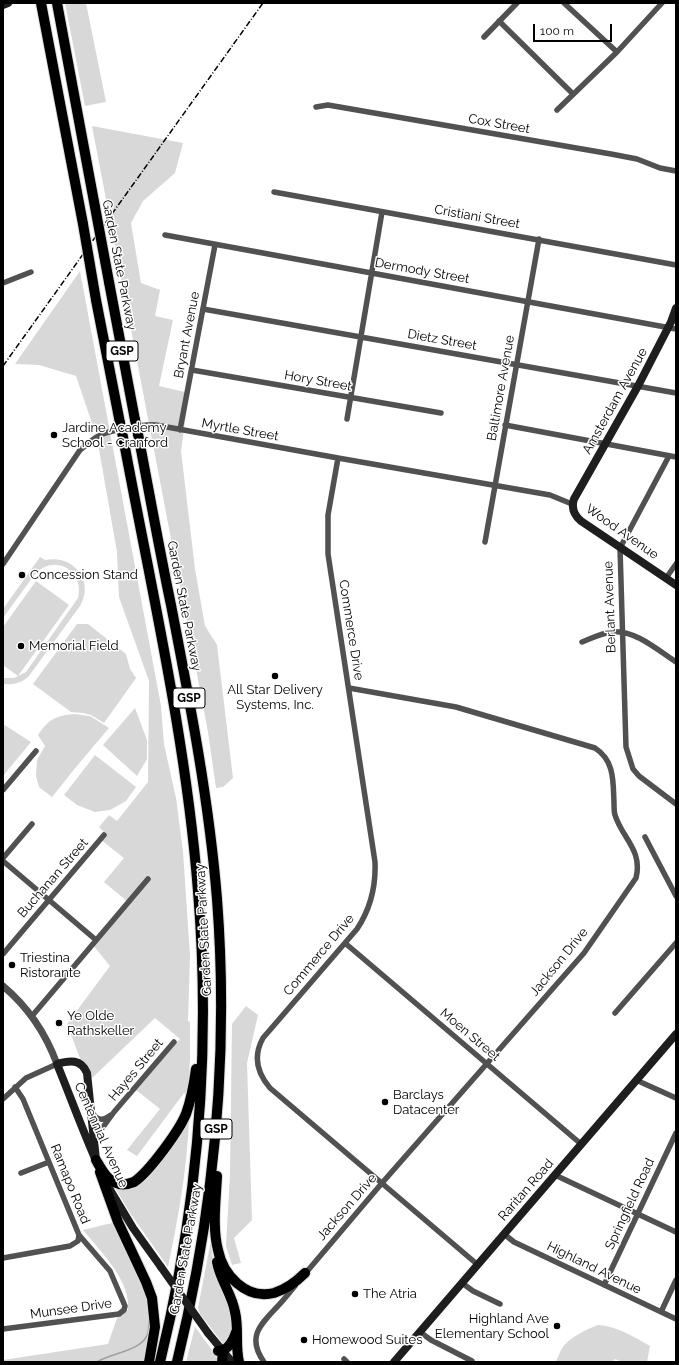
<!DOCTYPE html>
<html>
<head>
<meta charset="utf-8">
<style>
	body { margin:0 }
	#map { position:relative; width:679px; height:1365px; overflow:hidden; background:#fff; font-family:Raleway,sans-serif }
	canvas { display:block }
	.frame { position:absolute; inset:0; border:4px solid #000; pointer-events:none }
	.scale { position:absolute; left:533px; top:24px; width:79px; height:18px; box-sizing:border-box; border:2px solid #000; border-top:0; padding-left:5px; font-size:12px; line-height:14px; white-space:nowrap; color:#000; -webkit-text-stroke:3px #fff; paint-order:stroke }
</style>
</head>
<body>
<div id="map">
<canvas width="679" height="1365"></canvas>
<div class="frame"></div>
<div class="scale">100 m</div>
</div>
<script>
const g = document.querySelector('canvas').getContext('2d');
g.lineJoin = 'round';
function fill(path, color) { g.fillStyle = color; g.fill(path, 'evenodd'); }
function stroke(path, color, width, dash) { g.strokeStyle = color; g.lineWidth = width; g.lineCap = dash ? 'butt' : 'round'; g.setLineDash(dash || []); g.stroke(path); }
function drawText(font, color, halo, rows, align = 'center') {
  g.font = font + ' Raleway,sans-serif'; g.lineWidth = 3; g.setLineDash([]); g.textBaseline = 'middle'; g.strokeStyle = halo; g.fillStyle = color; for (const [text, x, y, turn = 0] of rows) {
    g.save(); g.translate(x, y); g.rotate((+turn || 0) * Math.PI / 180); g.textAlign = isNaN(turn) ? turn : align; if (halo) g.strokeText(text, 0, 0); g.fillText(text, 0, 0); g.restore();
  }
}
fill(new Path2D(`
	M65 3H86L106 102 85 106Z
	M92 126 183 143 175 173 143 201 131 223 141 283 160 290 155 316 173 320 159 386 189 393 181 451 195 569 205 626 217 645 233 778 223 787 216 788 208 732Z
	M80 271 161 706 164 744 176 798 183 852 190 956 188 1021 190 1022V1058L188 1097 184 1093 137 1156 127 1150 160 1109 136 1090 180 1039 155 1018 92 1078 81 1061 67 1024 110 966 93 945 128 902 104 882 124 858 101 840 106 834 99 827 109 815 117 821 148 782 149 681 119 597 117 552 97 438 76 376 39 365 15 364Z
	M40 557 45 560C73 554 95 580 80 606L29 676C22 683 13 685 3 684V678H14L26 672 78 598C85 571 55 553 35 574L3 618V609Z
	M36 581 69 605 18 676 3 665V627Z
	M77 624H88L126 654 130 669 136 678 104 723 91 715 83 713 71 712 33 684Z
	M135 708 147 740V759L137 776 103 745Z
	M74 714 90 716 109 728 76 767 52 797 39 787 36 776 37 760 45 746 38 735C49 719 55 716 74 714Z
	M3 724 31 742 3 776Z
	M95 755 136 787 126 801 110 810 95 812 77 805 64 795Z
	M246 1006 258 1015 247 1063 252 1220 234 1238 241 1263 232 1265 226 1246 230 1174 232 1024Z
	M189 1120C187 1170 178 1219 168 1267L130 1213 114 1186 124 1187Z
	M116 1222C131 1258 153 1295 151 1335 150 1344 146 1354 143 1362H3V1360L108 1344 117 1318 128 1310C131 1281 101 1252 83 1230Z
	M211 1244 214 1268 232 1315C234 1330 233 1334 224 1345L200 1314 198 1308 210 1245Z
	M598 1325C617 1326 634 1337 650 1346L647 1362H622L615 1359 612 1362H556C558 1357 560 1351 563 1347 569 1338 587 1329 598 1325Z
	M195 1327 212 1350 219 1362H186Z`), '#d8d8d8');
stroke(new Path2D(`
	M97 1362C111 1353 143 1351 148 1333 149 1327 149 1319 149 1314`), '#9f9f9f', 1.5);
const motorway = new Path2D(`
	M41 3 83 224
	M57 3 95 207
	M109 282 135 420
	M96 300 120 423
	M138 434C149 491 159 548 171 605 190 703 209 800 217 899 229 1054 214 1211 177 1362
	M123 437C151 588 186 738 198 891 211 1049 198 1208 160 1362
	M96 1160C102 1170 107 1181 119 1184 124 1185 129 1184 134 1182 149 1172 179 1131 186 1114 191 1100 194 1084 196 1069
	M100 1172 118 1222 146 1282 152 1298 155 1327 149 1362
	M217 1176C216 1199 212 1227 218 1250 223 1275 246 1300 274 1293 287 1289 296 1282 305 1273
	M217 1262C220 1280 232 1294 235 1312 239 1328 235 1346 239 1362
	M218 1351C228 1351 233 1341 236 1332
	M222 1362 223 1350`);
stroke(motorway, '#dbdbdb', 12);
stroke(new Path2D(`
	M564 3 617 52
	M499 21 573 94
	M484 37 517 3
	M316 107 328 105 611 154 637 159 660 168 676 171
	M557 110 617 52 662 3
	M274 192 676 265
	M165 235 676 329
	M3 283 31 272
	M203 309 676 393
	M192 370 441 413
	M347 419 382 212
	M505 425 676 457
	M180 430 215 245
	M669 456 620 548 626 747 633 769 639 776 676 804
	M338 458 328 515V554L375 862C376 887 371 908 357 929L263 1038C253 1056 257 1073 270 1088L478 1265
	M485 542 539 239
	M3 564 80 450C86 445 93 439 100 435 112 430 144 424 156 425L338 458 550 495 572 504
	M666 578 676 564
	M582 642C592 638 602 633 612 632 634 629 659 651 676 662
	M3 790 36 751
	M645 837 676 896
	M3 858 32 824
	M3 861 96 940
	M345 943 581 1144
	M3 954 104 835
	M615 1013 676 943
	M32 1016 148 879
	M636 1080 676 1098
	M3 1099 26 1078 57 1064
	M92 1112C97 1121 103 1121 111 1115
	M94 1142 98 1134 114 1112 174 1042
	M21 1173 49 1162
	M555 1175 676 1232
	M504 1234 514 1242 676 1319
	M3 1258 70 1246 78 1241 79 1235
	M304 1275 382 1183 584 953 636 878C643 850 622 838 615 815 614 812 614 807 614 803 613 782 615 761 595 748L456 707 349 688
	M462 1283 473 1291 500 1304
	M604 1285 676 1133
	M661 1312 676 1280
	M3 1329 119 1314 124 1310 125 1306 110 1271 79 1235 23 1099 15 1087
	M420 1332 431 1340 472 1361
	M344 1359 347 1362
	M264 1362C247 1338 259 1326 276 1308 283 1301 289 1293 295 1286`), '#515151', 5.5);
stroke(new Path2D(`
	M3 986C28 1007 46 1034 57 1064`), '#515151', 7);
stroke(new Path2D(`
	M3 5 8 3
	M676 308 671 322 638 386 574 499C571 508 574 515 581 521L676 585
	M96 1160 87 1073C81 1059 70 1060 57 1064 71 1098 83 1132 98 1165
	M109 1188 133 1228 161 1267
	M208 1333 232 1362
	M394 1362 676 1034`), '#1e1e1e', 8);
stroke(motorway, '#000', 10);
stroke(new Path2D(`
	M3 366 263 3`), '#000', 1.5, [6, 2, 1, 2]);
const motorwayBridge = new Path2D(`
	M95 207 109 282
	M83 224 96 300
	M135 420 138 434
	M120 423 123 437`);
stroke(motorwayBridge, '#dbdbdb', 12, []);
stroke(new Path2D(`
	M161 1267 208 1333`), '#1e1e1e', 8);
stroke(motorwayBridge, '#000', 10);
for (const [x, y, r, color] of [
	[54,435,4,"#000"],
	[22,575,4,"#000"],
	[21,646,4,"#000"],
	[275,676,4,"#000"],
	[12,965,4,"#000"],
	[59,1023,4,"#000"],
	[385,1102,4,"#000"],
	[355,1294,4,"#000"],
	[557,1326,4,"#000"],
	[304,1340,4,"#000"]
]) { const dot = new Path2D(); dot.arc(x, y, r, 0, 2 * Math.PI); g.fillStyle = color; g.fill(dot); stroke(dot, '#fff', 1.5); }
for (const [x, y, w] of [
	[122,351,32],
	[189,698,32],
	[216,1129,32]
]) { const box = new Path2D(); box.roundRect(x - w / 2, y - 10, w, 20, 3); g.fillStyle = '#fff'; g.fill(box); stroke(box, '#000', 1); }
drawText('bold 12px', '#000', null, [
	["GSP",122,351],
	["GSP",189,698],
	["GSP",216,1129]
]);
drawText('13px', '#000', '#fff', [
	["Cox Street",499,124,10],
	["Cristiani Street",477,217,10],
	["Garden State Parkway",119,265,79],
	["Dermody Street",422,271,10],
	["Bryant Avenue",187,335,-79],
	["Dietz Street",442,340,10],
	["Hory Street",318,381,10],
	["Baltimore Avenue",501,388,-80],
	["Amsterdam Avenue",615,401,-61],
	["Myrtle Street",240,430,10],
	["Wood Avenue",622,532,35],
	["Garden State Parkway",184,606,79],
	["Berlant Avenue",610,607,-92],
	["Commerce Drive",351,630,81],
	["Buchanan Street",53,878,-49],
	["Garden State Parkway",204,930,-93],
	["Commerce Drive",319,955,-50],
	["Jackson Drive",559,962,-51],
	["Moen Street",470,1035,40],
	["Hayes Street",136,1070,-50],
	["Centennial Avenue",101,1135,66],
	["Ramapo Road",70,1184,68],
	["Raritan Road",526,1190,-49],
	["Springfield Road",630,1204,-65],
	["Jackson Drive",347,1207,-49],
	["Garden State Parkway",186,1249,-80],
	["Highland Avenue",594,1268,26],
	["Munsee Drive",71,1309,-8]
]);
drawText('13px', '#000', '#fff', [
	["Jardine Academy",62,428],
	["School - Cranford",62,443],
	["Concession Stand",30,575],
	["Memorial Field",29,646],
	["All Star Delivery",275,690,"center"],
	["Systems, Inc.",275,705,"center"],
	["Triestina",20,958],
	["Ristorante",20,973],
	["Ye Olde",67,1016],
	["Rathskeller",67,1031],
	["Barclays",393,1095],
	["Datacenter",393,1110],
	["The Atria",363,1294],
	["Highland Ave",549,1319,"right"],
	["Elementary School",549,1334,"right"],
	["Homewood Suites",312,1340]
], 'left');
</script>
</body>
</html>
